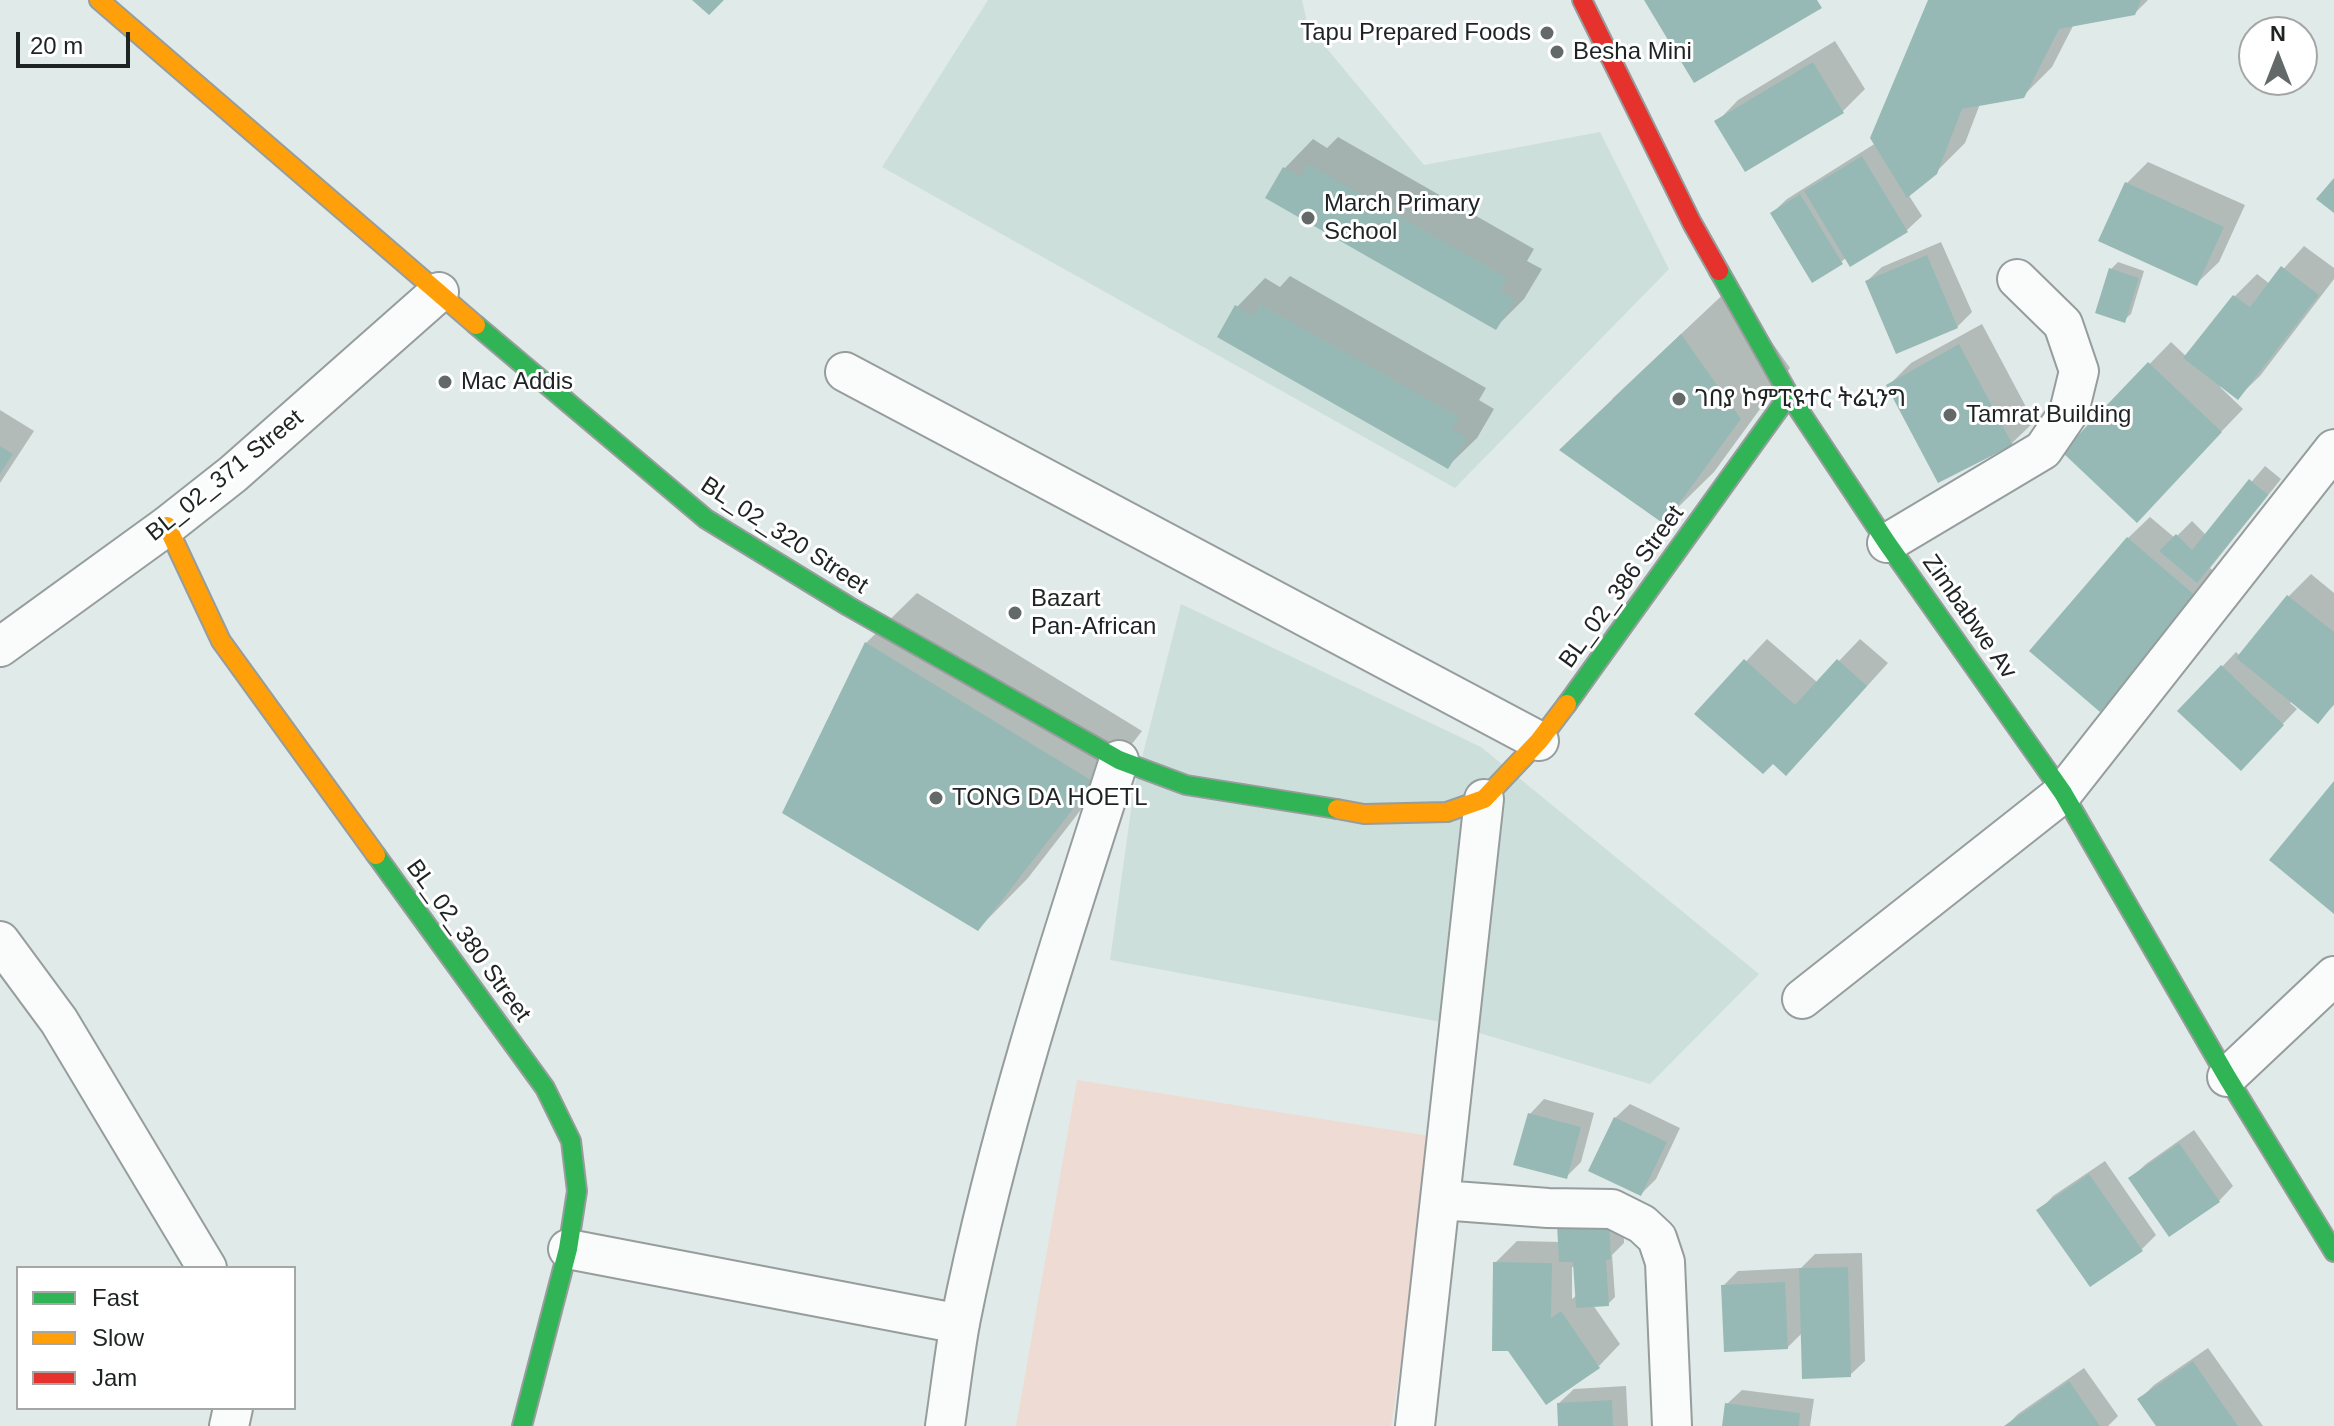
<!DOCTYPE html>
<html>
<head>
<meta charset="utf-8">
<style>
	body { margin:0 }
	#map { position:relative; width:2334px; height:1426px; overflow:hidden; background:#e0eae8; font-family:Helvetica,sans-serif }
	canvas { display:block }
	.legend { position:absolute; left:16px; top:1266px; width:280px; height:144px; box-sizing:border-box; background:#fff; border:2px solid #a5a7a7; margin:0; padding:10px 14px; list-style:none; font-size:24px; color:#1e2423 }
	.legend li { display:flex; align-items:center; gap:16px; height:40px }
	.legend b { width:40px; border:2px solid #a5a7a7 }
	.north { position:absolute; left:2238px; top:16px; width:80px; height:80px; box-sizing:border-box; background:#fff; border:2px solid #a5a7a7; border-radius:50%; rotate:0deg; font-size:22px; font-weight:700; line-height:32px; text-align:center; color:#1e2423 }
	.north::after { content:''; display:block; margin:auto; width:28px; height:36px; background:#626968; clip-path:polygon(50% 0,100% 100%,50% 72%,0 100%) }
	.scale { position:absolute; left:16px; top:32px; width:114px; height:36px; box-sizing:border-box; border:4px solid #1e2423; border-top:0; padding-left:10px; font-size:24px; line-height:28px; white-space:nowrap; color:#1e2423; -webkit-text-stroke:6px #fff; paint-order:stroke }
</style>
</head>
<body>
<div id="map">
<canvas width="2334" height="1426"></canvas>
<ul class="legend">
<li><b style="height:10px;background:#30b455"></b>Fast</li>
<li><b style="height:10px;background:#ff9f0a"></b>Slow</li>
<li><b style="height:10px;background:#e5322d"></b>Jam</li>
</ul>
<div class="north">N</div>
<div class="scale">20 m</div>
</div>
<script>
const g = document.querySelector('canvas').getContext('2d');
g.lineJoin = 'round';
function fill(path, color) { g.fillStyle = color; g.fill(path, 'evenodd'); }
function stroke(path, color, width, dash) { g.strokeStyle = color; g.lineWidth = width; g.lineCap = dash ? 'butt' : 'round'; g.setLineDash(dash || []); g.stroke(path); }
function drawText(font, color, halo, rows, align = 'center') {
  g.font = font + ' Helvetica,"Noto Sans Ethiopic",sans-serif'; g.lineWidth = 6; g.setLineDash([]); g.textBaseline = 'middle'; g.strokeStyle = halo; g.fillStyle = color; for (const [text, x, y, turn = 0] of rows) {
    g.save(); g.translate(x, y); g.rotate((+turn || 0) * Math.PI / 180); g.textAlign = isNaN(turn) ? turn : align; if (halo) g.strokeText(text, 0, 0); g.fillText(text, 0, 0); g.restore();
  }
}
fill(new Path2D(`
	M988 0H1302L1308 26 1424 165 1600 132 1669 269 1455 488 882 167Z
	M1181 604 1481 747 1759 974 1650 1084 1446 1023 1110 960 1134 789Z`), '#cddfdb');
fill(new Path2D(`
	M1077 1080 1436 1137 1391 1426H1016Z`), '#eedcd4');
fill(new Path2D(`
	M1930 0H2148L2134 14 2074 24 2052 67 2023 96 1980 104 1965 143 1935 173 1908 194 1922 216 1907 230 1851 264 1847 257 1841 262 1772 213 1787 199 1876 143Z
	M1835 41 1865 89 1843 111 1717 122 1738 100Z
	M1338 137 1534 249 1527 261 1542 269 1524 299 1496 327 1268 197 1285 168 1313 139 1327 148Z
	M2148 162 2245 205 2219 262 2197 283 2126 184Z
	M1941 242 1972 312 1957 327 1867 281 1882 267Z
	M2304 246 2334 268V279L2260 376 2238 397 2221 385 2220 387 2243 409 2158 498 2064 452 2171 342 2187 357 2235 296 2257 274 2270 284Z
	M2118 262 2144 271 2131 314 2124 320 2111 269Z
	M1290 276 1486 388 1479 400 1494 409 1477 438 1448 466 1237 307 1265 278 1280 287Z
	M1732 286 1790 368 1714 472 1663 522 1612 399Z
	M1982 324 2034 422 2012 443 1889 385 1911 363Z
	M0 410 34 431 0 483Z
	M2265 466 2281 479 2210 568 2218 575 2100 709 2128 538 2150 517 2175 538 2192 521 2206 535Z
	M2311 574 2334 593V705L2318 721 2293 700 2290 703 2297 709 2241 768 2180 711 2236 652 2240 656 2289 596Z
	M917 593 1142 731 1028 878 978 929 866 643Z
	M1767 639 1818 683 1860 639 1888 663 1808 751 1773 761 1697 714Z
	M1544 1099 1594 1113 1581 1162 1566 1177 1530 1114Z
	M1630 1104 1680 1128 1656 1179 1641 1194 1615 1118Z
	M2194 1130 2233 1186 2219 1201 2131 1178 2146 1164Z
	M2105 1161 2156 1235 2142 1249 2039 1211 2053 1196Z
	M1623 1207 1624 1243 1612 1255 1615 1297 1608 1304 1593 1305 1620 1344 1599 1366 1495 1263 1517 1241 1560 1242ZM1572 1267H1576L1577 1295 1572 1299Z
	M1862 1253 1865 1361 1850 1375 1803 1332 1788 1347 1723 1286 1738 1271 1801 1268 1815 1254Z
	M2208 1348 2263 1426H2159L2140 1399 2154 1385Z
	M2084 1368 2118 1416 2108 1426H2006L2018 1414Z
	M1626 1386 1628 1426H1560L1559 1403 1574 1389Z
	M1742 1390 1814 1399 1810 1426H1724L1727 1404Z`), '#0003');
fill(new Path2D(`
	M692 0H724L709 15Z
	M1644 0H1817L1822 8 1694 83Z
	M1928 0H2141L2135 15 2059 29 2024 98 1962 109 1937 174 1907 198 1870 138Z
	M1813 62 1844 113 1745 172 1714 121Z
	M1862 156 1908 232 1850 267 1804 191Z
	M1308 164 1507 278 1500 290 1515 299 1496 330 1265 198 1283 167 1300 177Z
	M2334 178V213L2316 199Z
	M2125 182 2224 227 2197 286 2098 241Z
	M1800 194 1843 264 1812 283 1770 213Z
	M1927 255 1958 328 1896 354 1865 281Z
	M2281 266 2319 295 2238 400 2183 358 2233 295 2250 307Z
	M2109 268 2139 278 2125 323 2095 313Z
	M1260 304 1459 417 1452 429 1467 438 1448 469 1217 337 1235 305 1253 316Z
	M1681 334 1741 419 1664 524 1559 450Z
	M1959 344 2013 445 1938 483 1886 385Z
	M2148 362 2222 432 2137 523 2062 452Z
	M0 446 13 454 0 474Z
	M2249 479 2268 495 2197 583 2159 551 2176 534 2192 550Z
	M2127 537 2198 598 2100 712 2029 651Z
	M2287 595 2334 632V704L2318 724 2236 658Z
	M865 642 1094 782 978 931 782 813Z
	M1744 659 1795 705 1837 659 1867 686 1786 776 1773 764 1763 774 1694 714Z
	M2221 665 2284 725 2241 771 2177 711Z
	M2334 781V914L2269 860Z
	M1528 1113 1581 1127 1567 1179 1513 1165Z
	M1614 1117 1667 1142 1641 1196 1588 1171Z
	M2179 1143 2220 1202 2169 1237 2128 1178Z
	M2089 1174 2143 1251 2090 1287 2036 1210Z
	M1609 1221 1611 1259 1606 1260 1609 1306 1576 1308 1573 1262H1559L1557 1224Z
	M1493 1262 1552 1263 1551 1318 1561 1311 1600 1368 1546 1405 1508 1351H1492Z
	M1848 1267 1851 1377 1802 1379 1799 1268Z
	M1785 1282 1788 1349 1724 1352 1721 1285Z
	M2193 1361 2219 1399 2238 1426H2156L2137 1399Z
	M2069 1381 2100 1426H2004Z
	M1612 1400 1613 1426H1558L1557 1403Z
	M1725 1403 1800 1413 1799 1426H1722Z`), '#96b9b5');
const street = new Path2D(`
	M845 372 1539 741
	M1887 543 2043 450 2069 412 2079 371 2063 324 2017 279
	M0 647 167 526 233 474 439 292
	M0 941 59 1021 207 1268
	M1802 999 2063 793 2334 449
	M2227 1077 2334 976
	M1441 1200 1548 1208 1612 1209 1642 1224 1657 1238 1665 1262 1672 1426
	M568 1249 960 1324
	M229 1426 233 1408
	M945 1426C950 1392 954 1357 960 1323 998 1132 1059 945 1119 760
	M1415 1426 1484 799`);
const fast = new Path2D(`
	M1719 271 1789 395 1887 543 2063 793 2227 1077 2334 1252
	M476 325 706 519 848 606 1119 760 1186 785 1337 809
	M1567 704 1789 395
	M376 855 545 1088 571 1141 577 1191 568 1249 522 1426`);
const slow = new Path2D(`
	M99 0 476 325
	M167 526 221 641 376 855
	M1337 809 1364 814 1447 812 1484 799 1539 741 1567 704`);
const jam = new Path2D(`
	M1582 0 1692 223 1719 271`);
stroke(street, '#969d9c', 42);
stroke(fast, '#969d9c', 22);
stroke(slow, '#969d9c', 22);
stroke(jam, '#969d9c', 22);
stroke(street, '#fafcfc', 38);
stroke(fast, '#30b455', 18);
stroke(slow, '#ff9f0a', 18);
stroke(jam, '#e5322d', 18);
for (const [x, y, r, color] of [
	[1547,33,8,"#626968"],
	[1557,52,8,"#626968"],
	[1308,218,8,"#626968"],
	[445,382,8,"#626968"],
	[1679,399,8,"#626968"],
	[1950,415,8,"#626968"],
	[1015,613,8,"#626968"],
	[936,798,8,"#626968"]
]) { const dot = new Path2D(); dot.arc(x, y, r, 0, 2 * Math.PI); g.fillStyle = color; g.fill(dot); stroke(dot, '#fff', 3); }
drawText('24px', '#1e2423', '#fff', [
	["Tapu Prepared Foods",1531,33,"right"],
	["Besha Mini",1573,52],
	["March Primary",1324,204],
	["School",1324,232],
	["Mac Addis",461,382],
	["ገበያ ኮምፒዩተር ትሬኒንግ",1695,399],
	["Tamrat Building",1966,415],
	["Bazart",1031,599],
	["Pan-African",1031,627],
	["TONG DA HOETL",952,798]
], 'left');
drawText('24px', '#1e2423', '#fff', [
	["BL_02_371 Street",225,476,-39],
	["BL_02_320 Street",784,536,33],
	["BL_02_386 Street",1622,587,-54],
	["Zimbabwe Av",1969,617,55],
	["BL_02_380 Street",468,941,54]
]);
</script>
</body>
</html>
